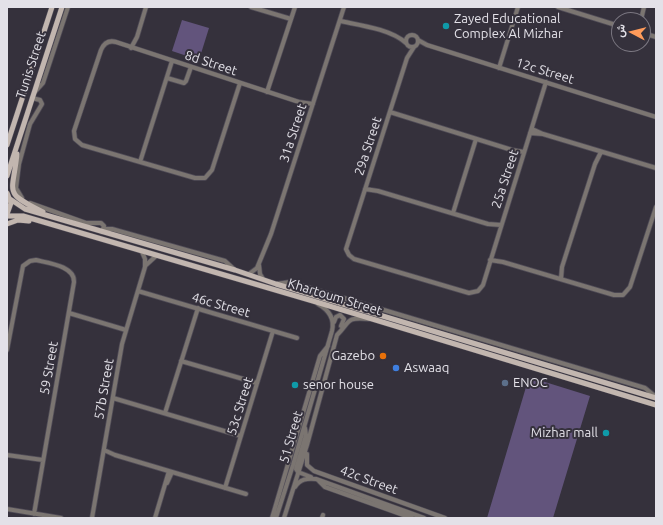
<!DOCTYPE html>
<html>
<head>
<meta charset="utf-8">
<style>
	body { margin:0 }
	#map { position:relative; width:663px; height:525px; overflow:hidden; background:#35313c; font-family:Ubuntu,Vazirmatn,sans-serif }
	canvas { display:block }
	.frame { position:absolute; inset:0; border:8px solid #e3e1e8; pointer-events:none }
	.north { position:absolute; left:611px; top:12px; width:40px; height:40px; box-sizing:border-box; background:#35313c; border:1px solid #7b7781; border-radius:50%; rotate:277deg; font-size:11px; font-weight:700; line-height:16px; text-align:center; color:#e3e1e8 }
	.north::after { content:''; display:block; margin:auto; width:14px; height:18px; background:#ff9b5a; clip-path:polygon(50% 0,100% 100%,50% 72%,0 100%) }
</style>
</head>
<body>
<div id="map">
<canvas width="663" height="525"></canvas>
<div class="frame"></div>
<div class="north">ش</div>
</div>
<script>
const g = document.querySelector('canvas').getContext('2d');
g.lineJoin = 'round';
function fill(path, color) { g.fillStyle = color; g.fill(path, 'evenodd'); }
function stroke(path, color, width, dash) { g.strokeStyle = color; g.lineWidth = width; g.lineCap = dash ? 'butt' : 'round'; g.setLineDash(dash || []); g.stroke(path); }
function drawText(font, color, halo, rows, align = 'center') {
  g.font = font + ' Ubuntu,sans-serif'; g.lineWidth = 4; g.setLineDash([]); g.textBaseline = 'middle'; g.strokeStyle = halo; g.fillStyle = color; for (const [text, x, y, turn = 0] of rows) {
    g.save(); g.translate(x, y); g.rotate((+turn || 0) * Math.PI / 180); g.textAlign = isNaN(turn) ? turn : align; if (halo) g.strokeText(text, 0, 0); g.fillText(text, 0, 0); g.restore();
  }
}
fill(new Path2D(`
	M182 20 209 28 199 60 172 51Z
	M529 377 590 396 553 518H487Z`), '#62547c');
const minor = new Path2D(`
	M251 7 291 19
	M558 7 619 26
	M641 20 644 7
	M340 21C359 25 391 29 406 43
	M643 33 656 37
	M406 41a6 6 0 1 1 12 0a6 6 0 1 1-12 0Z
	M418 40 427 45 656 117
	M414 47 407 58 346 249 349 255 354 259 469 293 478 291 483 285 546 82
	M131 48 137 37 146 7
	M499 68 518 7
	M167 78 184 83 186 81 191 67
	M240 83 212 170 205 178H195L82 145 75 139 74 131 101 50C104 43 109 40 116 42L299 102 313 104
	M267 92 295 7
	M34 93 43 83 68 7
	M390 112 512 150 524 152
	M532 129 543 134 656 168
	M530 133 543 134
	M140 162 172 61
	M365 189 378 191 488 224 501 225
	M22 198 16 188 19 164 30 124 42 104 40 100 32 98
	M30 203 86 223H101L104 226 102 232
	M453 213 476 139
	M104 229H112L225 261 235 270
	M490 260 503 262 614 295H623L630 287 656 207
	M259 265 260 274 263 279
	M145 266 156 256
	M249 274 257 268 271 234 344 7
	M561 279 562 267 595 164 601 152
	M276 284 290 282 645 388 656 397
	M138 291 297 338
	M69 313 126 330
	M334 322 336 317 340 315 344 319 341 326
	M7 350 23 266 30 261 36 260C48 263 75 266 74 282L34 514
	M181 361 257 383
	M113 398 241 436
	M165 413 198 308
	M305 428 306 435 296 469 298 472 311 477
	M104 450 115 455 246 494
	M307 454V465L314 471 445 518
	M7 455 43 460
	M319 481 325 487 412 518
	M167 483 172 472
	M295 487C300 479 307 478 316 479L424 518
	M225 488 273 331
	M7 509 61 518
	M92 518 122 344 145 267V259L142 252
	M155 518 169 471
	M272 518 320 356 328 346
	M276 518 293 465 332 331C335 318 329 310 318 304
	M284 518 307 445 337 335C351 321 345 317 369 319
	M322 518 323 515`);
const major = new Path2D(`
	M7 145 52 7
	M17 154C13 194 2 192 43 212
	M7 176 62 7
	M7 193 11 203 7 214
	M10 199 25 209 235 270 276 284 656 398
	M7 216H23L313 301 656 405
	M7 224 18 220 29 221`);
stroke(minor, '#514d58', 5.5);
stroke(major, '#514d58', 6);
stroke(minor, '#7b7571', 4);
stroke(major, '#c2b6af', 5);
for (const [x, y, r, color] of [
	[446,26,4,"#0f9aa8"],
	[383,356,4,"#e8710a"],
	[396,368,4,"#3f7fe0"],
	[505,383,4,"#5c6f8a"],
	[295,385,4,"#0f9aa8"],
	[606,433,4,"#0f9aa8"]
]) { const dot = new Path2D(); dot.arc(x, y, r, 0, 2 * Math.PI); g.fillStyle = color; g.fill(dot); stroke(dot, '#35313c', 1.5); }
drawText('13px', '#e3e1e8', '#35313c', [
	["Zayed Educational",454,19],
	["Complex Al Mizhar",454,34],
	["Gazebo",375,356,"right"],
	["Aswaaq",404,368],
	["ENOC",513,383],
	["senor house",303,385],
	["Mizhar mall",598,433,"right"]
], 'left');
drawText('13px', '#e3e1e8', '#35313c', [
	["8d Street",211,63,18],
	["Tunis Street",31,65,-72],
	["12c Street",545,71,17],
	["31a Street",293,133,-72],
	["29a Street",368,146,-72],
	["25a Street",505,179,-72],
	["Khartoum Street",335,297,17],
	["46c Street",221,305,16],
	["59 Street",49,368,-80],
	["57b Street",104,389,-80],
	["53c Street",240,406,-73],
	["51 Street",291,437,-74],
	["42c Street",369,480,20]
]);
</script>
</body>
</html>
